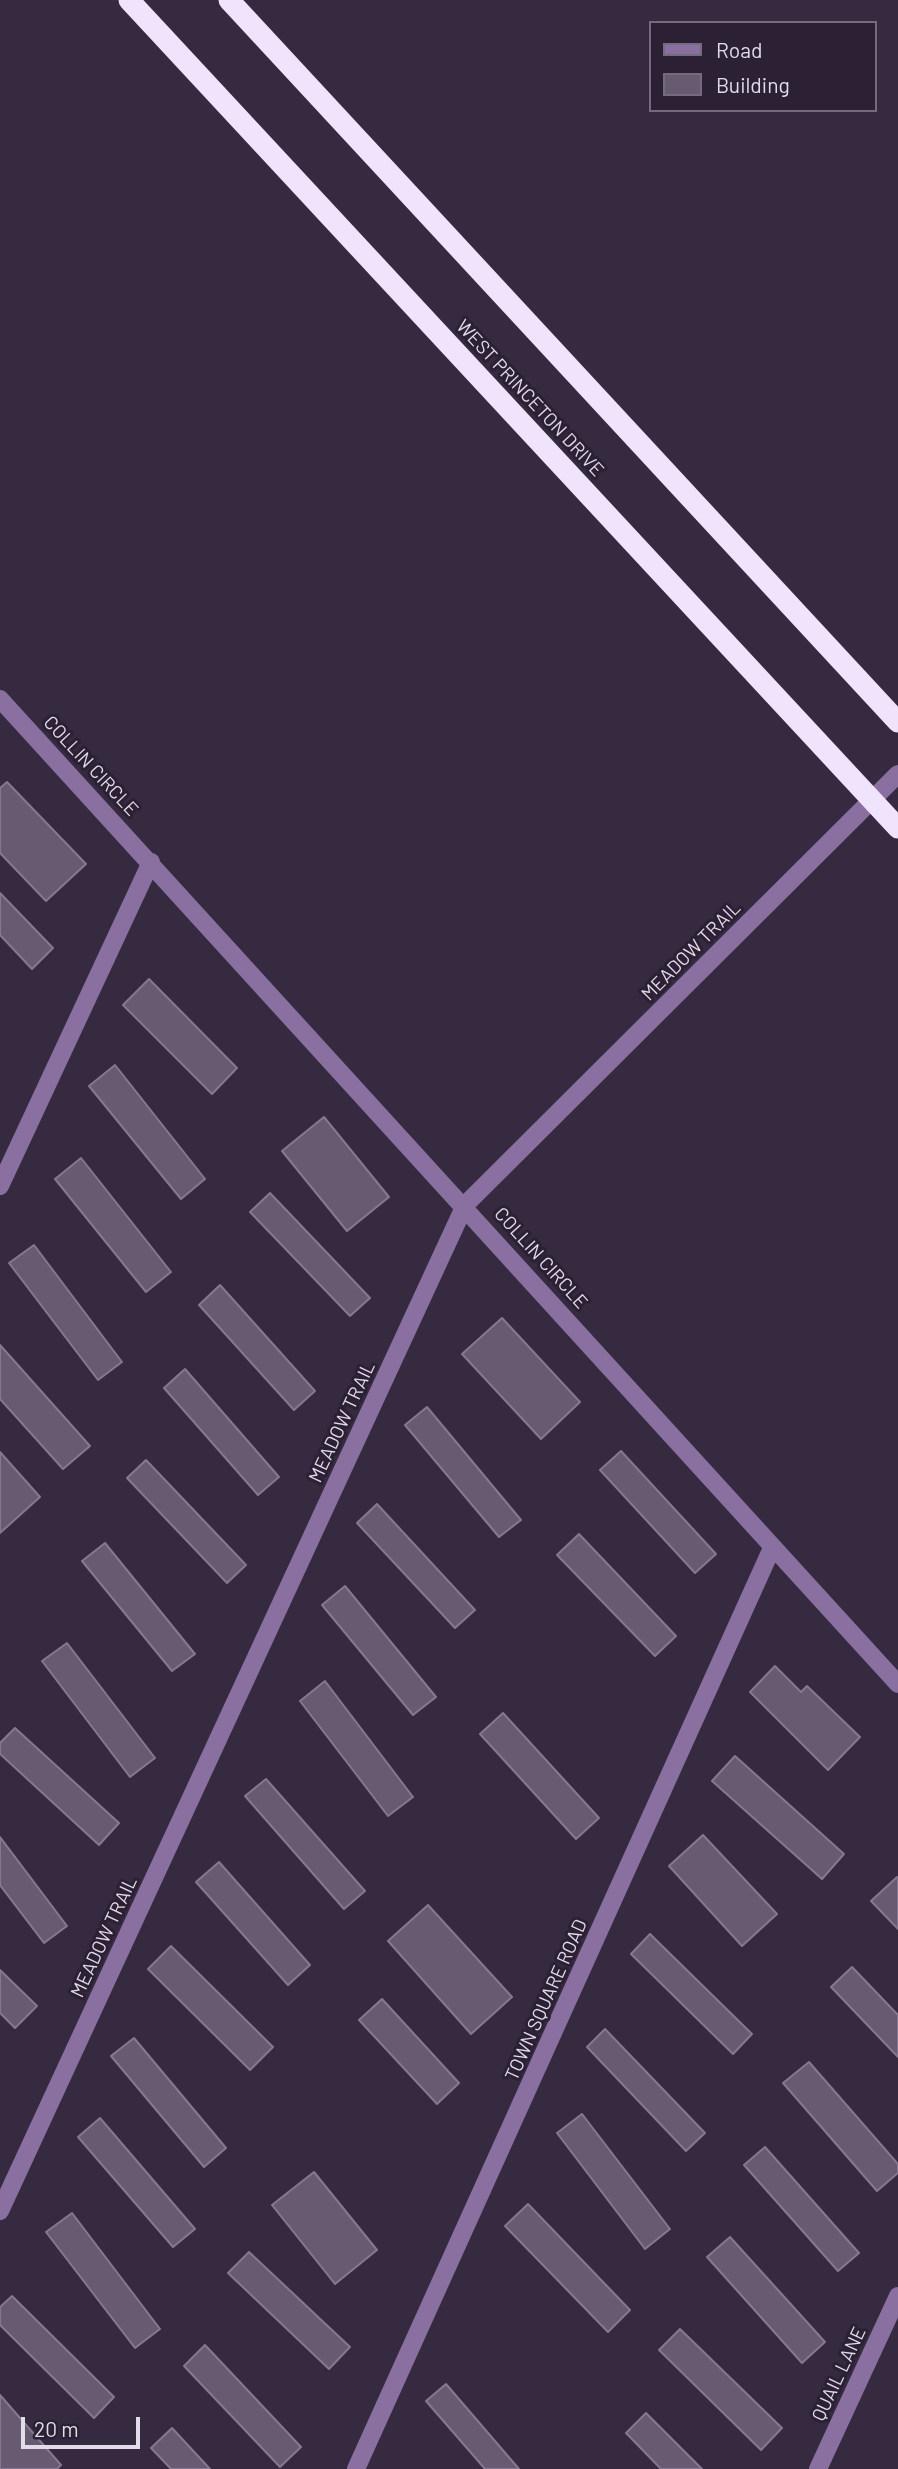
<!DOCTYPE html>
<html>
<head>
<meta charset="utf-8">
<style>
	body { margin:0 }
	#map { position:relative; width:898px; height:2469px; overflow:hidden; background:#352a3f; font-family:Barlow,sans-serif }
	canvas { display:block }
	.legend { position:absolute; left:649px; top:21px; width:228px; height:91px; box-sizing:border-box; background:#2b2034; border:2px solid #746b7c; margin:0; padding:9px 12px; list-style:none; font-size:21px; color:#e2dbe9 }
	.legend li { display:flex; align-items:center; gap:14px; height:35px }
	.legend b { width:35px; border:2px solid #746b7c }
	.scale { position:absolute; left:21px; top:2417px; width:119px; height:32px; box-sizing:border-box; border:4px solid #e2dbe9; border-top:0; padding-left:9px; font-size:21px; line-height:24px; white-space:nowrap; color:#e2dbe9; -webkit-text-stroke:5px #2b2034; paint-order:stroke }
</style>
</head>
<body>
<div id="map">
<canvas width="898" height="2469"></canvas>
<ul class="legend">
<li><b style="height:9px;background:#8a70a1"></b>Road</li>
<li><b style="height:19px;background:#675b72"></b>Building</li>
</ul>
<div class="scale">20 m</div>
</div>
<script>
const g = document.querySelector('canvas').getContext('2d');
g.lineJoin = 'round';
function fill(path, color) { g.fillStyle = color; g.fill(path, 'evenodd'); }
function stroke(path, color, width, dash) { g.strokeStyle = color; g.lineWidth = width; g.lineCap = dash ? 'butt' : 'round'; g.setLineDash(dash || []); g.stroke(path); }
function drawText(font, color, halo, rows, align = 'center') {
  g.font = font + ' Barlow,sans-serif'; g.lineWidth = 6; g.setLineDash([]); g.textBaseline = 'middle'; g.strokeStyle = halo; g.fillStyle = color; for (const [text, x, y, turn = 0] of rows) {
    g.save(); g.translate(x, y); g.rotate((+turn || 0) * Math.PI / 180); g.textAlign = isNaN(turn) ? turn : align; if (halo) g.strokeText(text, 0, 0); g.fillText(text, 0, 0); g.restore();
  }
}
const building = new Path2D(`
	M7 782 86 864 46 901 0 853V788Z
	M0 893 53 948 32 969 0 935Z
	M149 979 237 1068 212 1094 123 1005Z
	M115 1065 205 1179 181 1199 89 1086Z
	M324 1117 389 1197 347 1231 282 1151Z
	M81 1158 171 1272 146 1292 55 1179Z
	M270 1193 370 1298 350 1316 250 1212Z
	M34 1245 122 1362 98 1380 9 1263Z
	M220 1285 315 1391 294 1410 199 1305Z
	M502 1318 580 1402 541 1439 462 1354Z
	M0 1345 90 1446 63 1469 0 1399Z
	M185 1369 279 1477 258 1495 164 1388Z
	M427 1407 521 1520 499 1537 405 1425Z
	M621 1451 716 1554 695 1573 600 1470Z
	M0 1452 40 1497 0 1533Z
	M146 1460 246 1565 227 1583 127 1478Z
	M377 1504 475 1610 455 1628 357 1523Z
	M579 1534 676 1636 655 1656 557 1555Z
	M105 1543 195 1654 172 1671 82 1561Z
	M345 1586 436 1697 413 1715 322 1605Z
	M67 1643 155 1758 130 1777 42 1661Z
	M775 1666 801 1692 807 1686 860 1737 828 1770 750 1692Z
	M325 1681 413 1797 388 1816 300 1701Z
	M503 1713 599 1818 576 1839 480 1734Z
	M15 1728 119 1823 99 1845 0 1754V1743Z
	M735 1756 844 1854 822 1879 712 1781Z
	M266 1779 365 1891 344 1909 245 1796Z
	M703 1835 777 1914 742 1946 669 1866Z
	M0 1837 67 1926 44 1943 0 1885Z
	M219 1862 310 1965 288 1985 196 1882Z
	M897 1877 898 1878V1929L871 1901Z
	M428 1905 512 1997 471 2034 388 1941Z
	M650 1934 752 2034 733 2054 631 1954Z
	M171 1946 273 2047 250 2070 148 1969Z
	M852 1967 898 2015V2057L831 1987Z
	M0 1970 37 2006 15 2028 0 2013Z
	M382 1999 459 2083 437 2104 359 2020Z
	M605 2029 705 2133 686 2151 587 2047Z
	M134 2038 226 2148 204 2167 111 2056Z
	M809 2062 898 2164V2173L877 2191 783 2083Z
	M582 2114 670 2229 645 2249 557 2133Z
	M100 2118 195 2229 173 2247 78 2137Z
	M765 2147 859 2253 838 2271 744 2165Z
	M314 2172 377 2250 335 2284 272 2205Z
	M528 2204 630 2310 608 2332 505 2226Z
	M72 2213 160 2329 135 2348 46 2232Z
	M730 2237 825 2342 802 2363 707 2257Z
	M249 2252 350 2347 329 2369 228 2273Z
	M12 2296 114 2397 94 2418 0 2325V2307Z
	M680 2329 782 2428 761 2450 659 2350Z
	M205 2345 301 2447 280 2467 184 2366Z
	M446 2384 519 2469H485L426 2401Z
	M0 2395 61 2465 57 2469H0Z
	M646 2413 702 2469H661L626 2433Z
	M172 2428 210 2469H171L151 2448Z`);
fill(building, '#675b72');
stroke(building, '#857991', 2);
stroke(new Path2D(`
	M0 699 898 1684
	M0 1186 151 862
	M0 2211 465 1205 898 774
	M356 2469 772 1548
	M818 2469 898 2296`), '#8a70a1', 18);
stroke(new Path2D(`
	M129 0 898 828
	M229 0 898 722`), '#f0e4fc', 21);
drawText('19px', '#e2dbe9', '#2b2034', [
	["WEST PRINCETON DRIVE",530,398,47],
	["COLLIN CIRCLE",91,766,47],
	["MEADOW TRAIL",691,951,-45],
	["COLLIN CIRCLE",541,1258,48],
	["MEADOW TRAIL",342,1422,-65],
	["MEADOW TRAIL",104,1937,-65],
	["TOWN SQUARE ROAD",546,2000,-66],
	["QUAIL LANE",839,2374,-65]
]);
</script>
</body>
</html>
